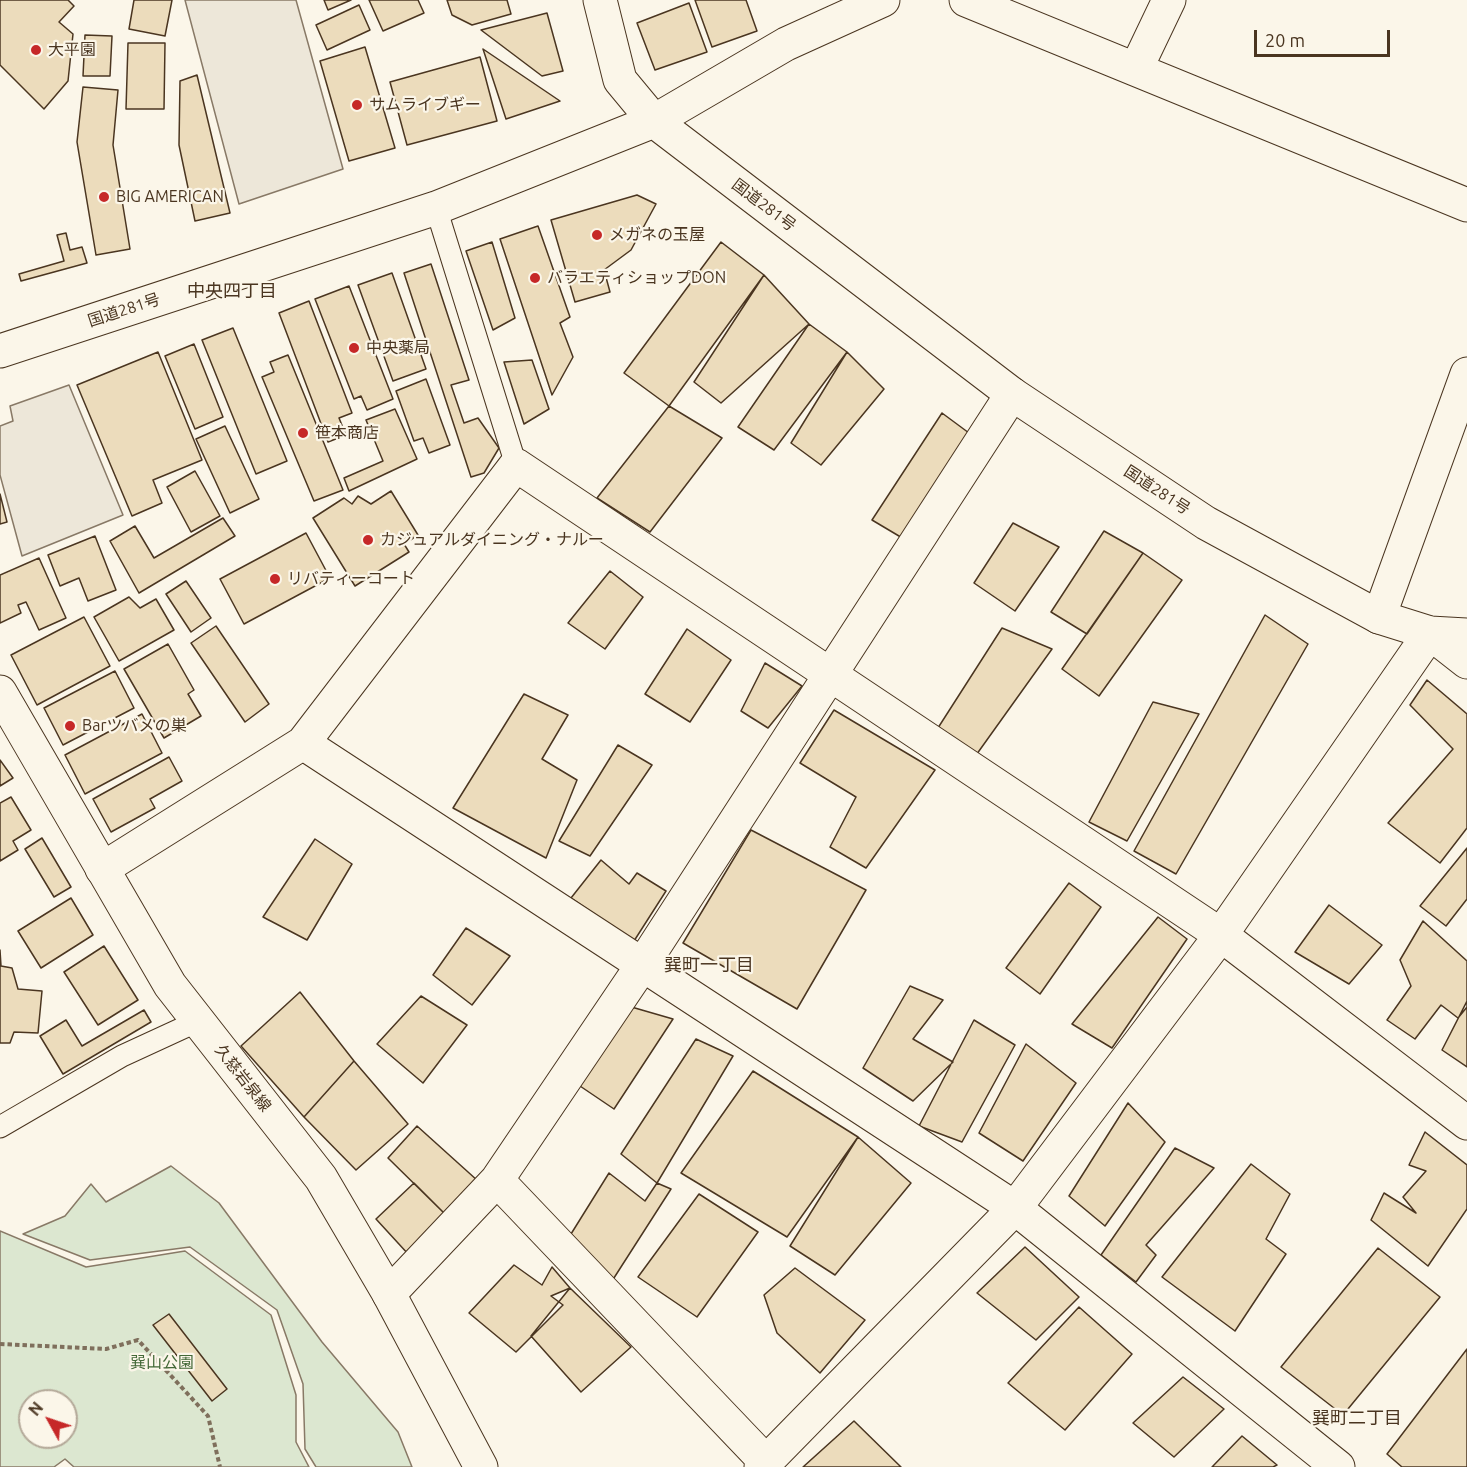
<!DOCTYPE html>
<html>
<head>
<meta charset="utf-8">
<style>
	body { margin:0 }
	#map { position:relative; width:1467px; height:1467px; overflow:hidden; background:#fbf6e9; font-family:Ubuntu,sans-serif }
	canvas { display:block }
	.north { position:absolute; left:18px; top:1389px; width:60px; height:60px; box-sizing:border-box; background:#fbf6e9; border:2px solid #b4a999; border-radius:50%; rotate:310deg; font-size:16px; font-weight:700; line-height:24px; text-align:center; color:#4a3520 }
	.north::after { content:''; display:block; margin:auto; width:21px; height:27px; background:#c62828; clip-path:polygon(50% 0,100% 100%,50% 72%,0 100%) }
	.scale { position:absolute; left:1254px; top:30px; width:136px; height:27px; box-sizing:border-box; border:3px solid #4a3520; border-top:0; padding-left:8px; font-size:18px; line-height:21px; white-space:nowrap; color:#4a3520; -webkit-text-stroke:4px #fbf6e9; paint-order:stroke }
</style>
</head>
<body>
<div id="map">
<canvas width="1467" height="1467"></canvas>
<div class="north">N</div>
<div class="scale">20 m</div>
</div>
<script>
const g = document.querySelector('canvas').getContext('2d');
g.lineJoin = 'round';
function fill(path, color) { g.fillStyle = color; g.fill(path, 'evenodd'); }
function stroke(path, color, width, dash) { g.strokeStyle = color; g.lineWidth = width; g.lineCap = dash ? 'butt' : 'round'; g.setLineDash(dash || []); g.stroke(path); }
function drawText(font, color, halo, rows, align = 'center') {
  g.font = font + ' Ubuntu,"Noto Sans JP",sans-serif'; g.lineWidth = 4.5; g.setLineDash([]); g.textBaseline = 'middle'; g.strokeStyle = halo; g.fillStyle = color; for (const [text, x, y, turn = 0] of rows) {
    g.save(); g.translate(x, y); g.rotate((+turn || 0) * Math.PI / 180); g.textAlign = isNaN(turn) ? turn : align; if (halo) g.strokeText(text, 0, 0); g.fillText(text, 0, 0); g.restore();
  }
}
const green = new Path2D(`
	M171 1166 219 1203 322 1342 398 1432 412 1467H316L305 1449 303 1384 277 1310 190 1247 90 1260 23 1234 65 1216 91 1184 106 1202Z
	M0 1231 86 1267 185 1251 271 1315 296 1395V1442L309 1467H74L65 1459 54 1467H0ZM30 1401H66V1437H30Z`);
fill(green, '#dce7d0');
stroke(green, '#887966', 1.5);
const parking = new Path2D(`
	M185 0H296L343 169 239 204Z
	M69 385 123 515 22 556 0 475V426L13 421 10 406Z`);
fill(parking, '#ede7d9');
stroke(parking, '#887966', 1.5);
const building = new Path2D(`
	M0 0H68L74 6 59 22 73 34 68 81 44 109 0 65Z
	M134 0H172L165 36 129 29Z
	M324 0H351L328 10Z
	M369 0H418L424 13 383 31Z
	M447 0H507L511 14 472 25 452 15Z
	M695 0H746L757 31 712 47Z
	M689 3 707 52 655 70 637 23Z
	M359 5 370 30 327 50 316 25Z
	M547 13 563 71 542 76 481 30Z
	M85 35 112 36 110 76H83Z
	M128 43H165L164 109H126Z
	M365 47 395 148 349 161 320 61Z
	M483 49 560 101 506 119Z
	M480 57 497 121 407 145 390 82Z
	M197 75 230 213 195 221 179 145 180 81Z
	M83 87 118 90 113 145 130 249 96 255 77 142Z
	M637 195 656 204 631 250 604 270 610 292 575 302 551 220Z
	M538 226 570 317 560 323 573 357 552 395 500 239Z
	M66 233 70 250 82 247 87 263 21 281 19 274 64 261 57 235Z
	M492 242 515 318 493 330 466 251Z
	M721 242 764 275 669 406 624 373Z
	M431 264 469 380 451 385 464 423 478 418 499 448 484 473 471 477 404 273Z
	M392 273 426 369 393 381 358 285Z
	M764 275 809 324 721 403 694 382Z
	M349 286 393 399 367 410 361 396 354 399 315 299Z
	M309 301 352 413 339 418 346 435 328 442 279 313Z
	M809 324 847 352 774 450 738 427Z
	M233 328 287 461 256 474 202 340Z
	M194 344 223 417 195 429 165 356Z
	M158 352 202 460 153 480 162 503 132 516 77 385Z
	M847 352 884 389 821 465 791 443Z
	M288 355 343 490 314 501 262 377 274 372 270 362Z
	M532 360 549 409 524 424 504 362Z
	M426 379 450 445 429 453 423 438 414 441 396 391Z
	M669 406 722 438 650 532 597 498Z
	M395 409 417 459 349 491 344 478 383 461 366 420Z
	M942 413 969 433 904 539 872 520Z
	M225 426 259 499 230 513 196 439Z
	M195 471 220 516 191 532 167 487Z
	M391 491 418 535 404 544 409 552 355 586 313 518 344 498 352 504 358 496 371 504Z
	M0 494 7 522 0 524Z
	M223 518 235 536 139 593 110 541 135 526 154 558Z
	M1013 523 1059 547 1015 611 974 583Z
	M1104 531 1143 553 1087 634 1051 612Z
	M306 533 330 578 244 624 220 579Z
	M95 536 116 590 88 601 79 578 60 586 48 555Z
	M1143 553 1182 580 1099 696 1062 669Z
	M39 558 66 618 39 630 26 602 18 605 21 613 0 623V575Z
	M610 571 643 597 605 649 568 623Z
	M186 581 211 618 191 632 166 594Z
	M129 597 140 608 156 599 174 630 119 661 94 617Z
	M1265 615 1308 644 1176 874 1134 851Z
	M84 617 110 666 37 705 11 655Z
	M216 626 269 704 245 722 191 643Z
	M1002 628 1052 649 974 758 936 731Z
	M687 629 731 660 690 722 645 694Z
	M168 644 194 690 188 694 201 716 164 738 124 669Z
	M765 663 802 686 768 728 741 711Z
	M115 671 134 708 63 745 44 708Z
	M1427 680 1467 714V828L1440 863 1388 823 1453 749 1410 705Z
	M524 694 568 715 542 759 577 780 546 858 453 808Z
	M1153 702 1199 714 1127 841 1089 822Z
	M834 710 935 770 866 868 830 847 856 797 800 763Z
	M142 714 162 753 85 794 65 755Z
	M618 745 652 765 590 856 559 841Z
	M169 757 182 781 150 799 155 808 111 832 93 799Z
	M0 760 13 778 0 786Z
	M11 797 31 830 13 841 18 850 0 861V803Z
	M751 830 866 890 797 1009 683 943Z
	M42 838 71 887 54 897 25 849Z
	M315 839 352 864 307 940 263 917Z
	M1467 848V899L1446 926 1420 906Z
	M601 860 629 884 637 873 666 891 634 941 571 898Z
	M1069 883 1101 907 1040 994 1006 968Z
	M71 898 93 935 41 968 18 931Z
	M1329 905 1382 945 1349 984 1295 952Z
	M1158 917 1187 939 1112 1048 1072 1024Z
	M1423 921 1467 961V1007L1458 1018 1441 1005 1415 1039 1387 1020 1411 986 1400 960Z
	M466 928 510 956 472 1005 433 975Z
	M104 946 138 1000 98 1025 64 972Z
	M0 950 1 966 12 968 18 989 42 991 38 1033 14 1032 10 1043H0Z
	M910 986 943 1000 913 1039 953 1062 913 1101 863 1068Z
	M300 992 354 1061 304 1117 241 1046Z
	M421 996 467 1025 423 1083 377 1044Z
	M1467 1001V1067L1442 1050Z
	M628 1006 673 1019 614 1109 577 1084Z
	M144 1010 151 1022 63 1074 40 1036 66 1020 82 1046Z
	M974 1020 1015 1045 962 1142 919 1126Z
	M696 1039 733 1056 657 1183 621 1154Z
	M1026 1044 1076 1083 1023 1161 979 1133Z
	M354 1061 408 1124 356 1170 304 1117Z
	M753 1071 858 1137 787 1237 681 1173Z
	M1128 1103 1165 1142 1105 1226 1069 1196Z
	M417 1126 478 1181 447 1216 388 1158Z
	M1425 1132 1467 1165V1209L1428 1266 1371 1220 1384 1193 1416 1213 1403 1197 1426 1171 1409 1165Z
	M858 1137 911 1183 835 1275 790 1246Z
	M1175 1148 1214 1168 1146 1245 1156 1255 1136 1282 1101 1255Z
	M1251 1164 1290 1194 1266 1239 1286 1254 1235 1331 1162 1277Z
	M609 1173 645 1201 657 1183 671 1189 612 1281 566 1242Z
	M414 1183 447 1216 409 1255 376 1219Z
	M699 1194 758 1232 697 1317 638 1277Z
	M1025 1247 1079 1297 1036 1340 977 1293Z
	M1378 1248 1440 1297 1343 1415 1281 1367Z
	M514 1265 542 1285 552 1267 570 1288 551 1296 563 1305 516 1352 469 1313Z
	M795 1268 865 1320 820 1373 777 1333 764 1295Z
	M570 1288 631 1347 581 1392 531 1336Z
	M1079 1307 1132 1354 1065 1430 1008 1383Z
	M169 1314 227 1389 212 1401 153 1325Z
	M1467 1349V1467H1402L1387 1454Z
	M1183 1377 1224 1409 1174 1457 1133 1423Z
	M854 1421 901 1467H803Z
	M1242 1436 1277 1465 1273 1467H1212Z`);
fill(building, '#ecdcbc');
stroke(building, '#4a3520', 1.5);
const service = new Path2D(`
	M436 208 516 465
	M0 1127 122 1056 198 1021`);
const minor = new Path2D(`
	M600 0 620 80 654 121 786 44 883 0
	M966 0 1467 205
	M1136 69 1169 0
	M1379 617 1467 374
	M303 743 1015 1208 1338 1467
	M102 869 303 743 516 465 1221 935 1467 1123
	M497 1180 766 1462
	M389 1294 497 1180 643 964 1012 394
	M761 1467 1015 1208 1221 935 1430 633 1467 662`);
const primary = new Path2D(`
	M0 692 170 985 321 1178 389 1294 481 1467`);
const trunk = new Path2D(`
	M0 351 436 208 654 121 1012 394 1206 523 1379 617 1430 633 1467 635`);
stroke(service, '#4a3520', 23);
stroke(minor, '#4a3520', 35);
stroke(primary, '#4a3520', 35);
stroke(trunk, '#4a3520', 35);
stroke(new Path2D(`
	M0 1344 106 1349 138 1340 208 1416 220 1467`), '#7f6f5c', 4, [4.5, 3]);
stroke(service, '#fbf6e9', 21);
stroke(minor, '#fbf6e9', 33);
stroke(primary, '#fbf6e9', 33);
stroke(trunk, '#fbf6e9', 33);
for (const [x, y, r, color] of [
	[36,50,6,"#c62828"],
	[357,105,6,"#c62828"],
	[104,197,6,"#c62828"],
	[597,235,6,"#c62828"],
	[535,278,6,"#c62828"],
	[354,348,6,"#c62828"],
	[303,433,6,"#c62828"],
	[368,540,6,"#c62828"],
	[275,579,6,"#c62828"],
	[70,726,6,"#c62828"]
]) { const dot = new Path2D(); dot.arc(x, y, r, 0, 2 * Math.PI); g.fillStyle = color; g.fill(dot); stroke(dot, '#fbf6e9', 2); }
drawText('16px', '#4a3520', '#fbf6e9', [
	["大平園",48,50],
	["サムライブギー",369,105],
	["BIG AMERICAN",116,197],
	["メガネの玉屋",609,235],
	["バラエティショップDON",547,278],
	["中央薬局",366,348],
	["笹本商店",315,433],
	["カジュアルダイニング・ナルー",380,540],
	["リバティーコート",287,579],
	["Barツバメの巣",82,726]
], 'left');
drawText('16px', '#4a3520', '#fbf6e9', [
	["国道281号",764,205,37],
	["国道281号",124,310,-18],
	["国道281号",1157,490,33],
	["久慈岩泉線",243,1078,52]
]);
drawText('16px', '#436837', '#fbf6e9', [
	["巽山公園",162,1363]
]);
drawText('18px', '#4a3520', '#fbf6e9', [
	["中央四丁目",232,291],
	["巽町一丁目",709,965],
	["巽町二丁目",1357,1418]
]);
</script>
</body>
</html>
